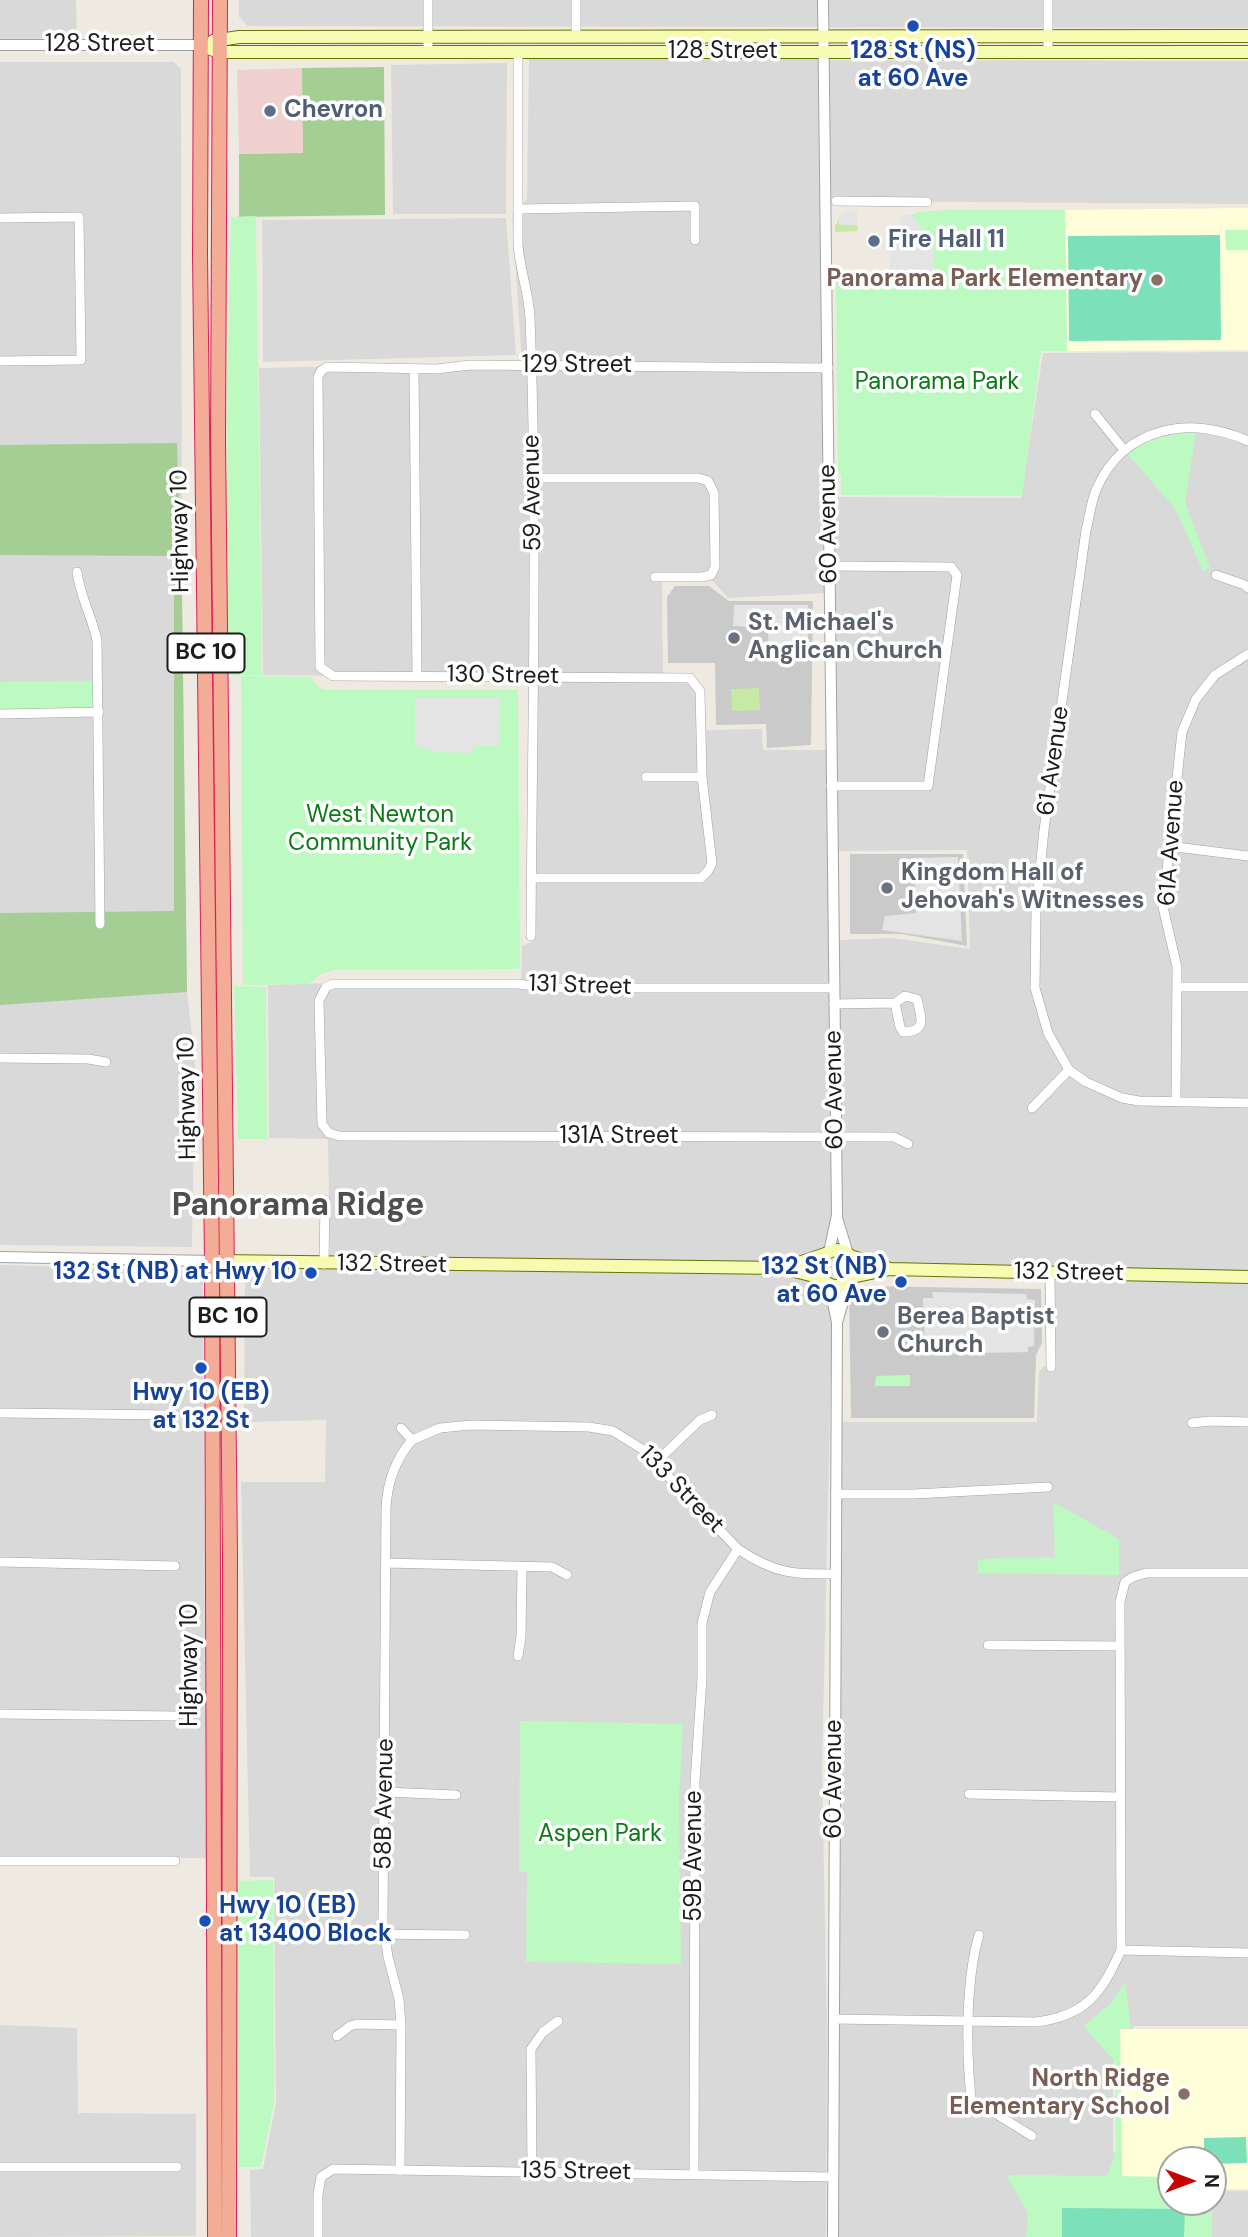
<!DOCTYPE html>
<html>
<head>
<meta charset="utf-8">
<style>
	body { margin:0 }
	#map { position:relative; width:1248px; height:2237px; overflow:hidden; background:#eeeae1; font-family:"DM Sans",sans-serif }
	canvas { display:block }
	.north { position:absolute; left:1157px; top:2146px; width:70px; height:70px; box-sizing:border-box; background:#fff; border:2px solid #a4a4a4; border-radius:50%; rotate:90deg; font-size:19px; font-weight:700; line-height:28px; text-align:center; color:#1c1c1c }
	.north::after { content:''; display:block; margin:auto; width:24px; height:32px; background:#c80300; clip-path:polygon(50% 0,100% 100%,50% 72%,0 100%) }
</style>
</head>
<body>
<div id="map">
<canvas width="1248" height="2237"></canvas>
<div class="north">N</div>
</div>
<script>
const g = document.querySelector('canvas').getContext('2d');
g.lineJoin = 'round';
function fill(path, color) { g.fillStyle = color; g.fill(path, 'evenodd'); }
function stroke(path, color, width, dash) { g.strokeStyle = color; g.lineWidth = width; g.lineCap = dash ? 'butt' : 'round'; g.setLineDash(dash || []); g.stroke(path); }
function drawText(font, color, halo, rows, align = 'center') {
  g.font = font + ' "DM Sans",sans-serif'; g.lineWidth = 7; g.setLineDash([]); g.textBaseline = 'middle'; g.strokeStyle = halo; g.fillStyle = color; for (const [text, x, y, turn = 0] of rows) {
    g.save(); g.translate(x, y); g.rotate((+turn || 0) * Math.PI / 180); g.textAlign = isNaN(turn) ? turn : align; if (halo) g.strokeText(text, 0, 0); g.fillText(text, 0, 0); g.restore();
  }
}
fill(new Path2D(`
	M0 0H76L77 44 0 43Z
	M239 0H1248V28L248 26 239 17Z
	M819 57 827 593 728 598 711 579 662 580 663 676 686 675 695 677 702 689V730L762 729 763 750H830L835 1268 330 1263 328 1139 269 1138 268 985 338 983 521 984 522 946 533 941 534 752 538 678 263 675 259 368 522 362 512 214 527 199 529 59Z
	M825 60 1248 61V204L826 201Z
	M0 62H174L181 69 182 594 187 992 195 1061 192 1247 0 1245Z
	M507 63 506 214H393L391 65Z
	M506 218 516 355 263 362 262 220Z
	M1248 352V1274L840 1267 839 940 893 938 970 949 967 850 838 851 832 497 1021 498 1043 353Z
	M0 1265 186 1270 203 1275 206 1858H0Z
	M329 1269 833 1273 822 1769 827 2024 826 2237H251L250 2170 263 2169 276 2103 274 1877H250L241 1482H325L326 1420 244 1422 245 1270Z
	M1044 1277 1248 1280V2026H1134L1113 2064V2152L1171 2174V2202H1213V2191H1248V2237H836L841 1422H1037L1039 1371 1046 1365Z
	M0 2025 77 2028 78 2113 196 2114V2236L0 2237Z`), '#dad9d9');
fill(new Path2D(`
	M302 68 303 153 239 154 237 70Z`), '#f0d1cf');
fill(new Path2D(`
	M1248 208V350L1067 351 1065 210Z
	M1120 2029H1248V2189H1213V2160H1171V2177H1122Z`), '#feffd9');
fill(new Path2D(`
	M675 586H709L729 601H813L811 745 767 748 766 724 716 725 715 663H668L667 597Z
	M850 854H963L967 946 902 934H850Z
	M855 1286 1041 1289 1042 1343 1036 1355 1034 1418H851L849 1291Z`), '#cacaca');
fill(new Path2D(`
	M839 217V225H857L858 231 835 232V225L837 224Z
	M759 688 760 710 732 711 731 689Z`), '#c6eaa5');
fill(new Path2D(`
	M384 67 385 215 239 217V154L303 153 302 68Z
	M868 272V283H836L840 279Z
	M177 443 182 594 187 992 0 1005V913L174 911V556L0 555V445Z`), '#a5ce95');
fill(new Path2D(`
	M949 210H1065L1067 351H1041L1022 496 841 495V476L838 471 836 283 934 282 933 238 924 233 911 215 919 212Z
	M256 216 262 675H228L227 384 231 217Z
	M1225 230H1248V250H1226Z
	M1196 431 1185 503 1210 567 1203 571 1176 510 1127 453 1149 439Z
	M241 676 310 677 320 688 327 690H518L520 969 334 970 319 975 309 984 243 985Z
	M95 681V710L0 713V682Z
	M234 986 266 987 267 1139H238Z
	M910 1375V1386H875L876 1376Z
	M1053 1502 1119 1539V1575L978 1573V1560L995 1558 1055 1557Z
	M520 1721 683 1724 679 1799 681 1964 526 1962 527 1872H519Z
	M273 1880 274 2102 261 2167H235L237 1881Z
	M1125 1982 1131 2028 1120 2029 1122 2176 1171 2177V2202H1212V2237H1026L1028 2213 1006 2175 1107 2176 1116 2152 1115 2062 1083 2026 1110 2004Z`), '#bcfac2');
fill(new Path2D(`
	M1220 235 1221 340 1069 341 1068 236Z
	M1246 2137 1247 2163 1213 2164V2160H1204V2138Z
	M1062 2208 1185 2209 1184 2237H1062Z`), '#7ce0bb');
fill(new Path2D(`
	M857 211V225H839V217L844 212Z
	M902 215H911L924 232 933 238 934 282 890 283V225H899Z
	M734 605H808V660H769L768 628 733 626Z
	M415 698H500L499 746H473V753L434 752 415 745Z
	M958 857 962 941 882 930 885 916 916 913 914 858Z
	M932 1292 1026 1294 1027 1299 1035 1300 1034 1346 1028 1347V1352L931 1354 932 1346H925L923 1298H933Z`), '#e4e4e4');
const minor = new Path2D(`
	M576 36V0
	M518 52V245C520 270 529 294 530 318 538 524 532 730 531 936
	M1048 52V0
	M428 53V0
	M836 201 927 202
	M519 209 695 206V240
	M0 218 79 217 81 360 0 361
	M414 369 417 676
	M1095 414 1124 450
	M1248 441C1192 415 1124 426 1097 488 1091 500 1090 516 1086 530L1044 830 1036 911 1035 988 1048 1033 1069 1070 1086 1082 1122 1098 1139 1101 1248 1103
	M533 478H698L708 481 714 493 715 567 711 575 702 577H655
	M830 566 951 567 957 575 928 786H831
	M77 572C80 596 92 617 97 640L100 924
	M1216 575 1245 585 1248 588
	M0 714 99 712
	M646 777H702
	M1168 846 1248 856
	M531 878H701L708 871 712 863 702 777 700 691 690 678 333 676 320 667 318 377 321 371 327 367 436 369 470 365 828 368
	M1177 987H1248
	M834 988H547L519 984H333L326 987 319 1001 322 1124 329 1133 339 1136 894 1137 908 1144
	M834 1004 895 1003 905 996 917 999C921 1017 928 1032 903 1032L900 1027 895 1003
	M0 1058 88 1059 106 1062
	M1176 1101 1177 967 1163 907 1182 732 1196 699 1215 675 1248 654
	M1032 1108 1069 1070
	M324 1264 325 1200
	M1050 1273 1051 1367
	M0 1413 175 1415
	M1192 1423 1210 1421 1248 1422
	M401 1428 412 1440 440 1428 471 1425 589 1427 613 1431 642 1449 738 1549C775 1574 792 1574 836 1574
	M655 1463 700 1420 712 1415
	M836 1494H914L1048 1487
	M0 1562 175 1566
	M386 1563 552 1567 567 1575
	M988 1645 1119 1646
	M518 1656 521 1637 522 1567
	M0 1714 175 1716
	M385 1792 456 1795
	M969 1794 1120 1797
	M0 1861H175
	M334 1931 369 1934 465 1935
	M979 1935C965 1983 966 2056 972 2107L993 2112 1032 2136
	M1121 1950 1248 1953
	M834 2019 1036 2022C1086 2016 1102 1993 1121 1950L1120 1602 1125 1582 1133 1577 1146 1573H1248
	M337 2036 350 2026 357 2024 401 2025
	M0 2167H177
	M400 2171 401 2025 399 1999 388 1957 383 1922 386 1509C387 1483 395 1460 412 1440
	M532 2171 531 2049 543 2032 558 2021
	M694 2173 695 1782 702 1678V1623L710 1592 738 1549
	M318 2237V2195L321 2177 333 2169 833 2177`);
const tertiary = new Path2D(`
	M823 0 837 1215 829 1252
	M0 45H199
	M837 1218 848 1254
	M0 1257 212 1261
	M829 1284 837 1322 833 2237
	M838 1319 849 1281`);
const secondary = new Path2D(`
	M213 41 239 37 1248 36
	M199 45 219 52H1248
	M819 1268a18 18 0 1 1 36 0a18 18 0 1 1-36 0Z
	M850 1256 890 1269
	M218 1261 783 1268 822 1278
	M784 1268 825 1254
	M852 1277 890 1269 1248 1277`);
const trunk = new Path2D(`
	M201 0 200 254 212 1261 215 2237
	M220 0 218 440 230 1555 229 2237`);
stroke(minor, '#a3a3a3', 10);
stroke(tertiary, '#a3a3a3', 12);
stroke(secondary, '#667402', 14);
stroke(trunk, '#db1f5c', 16);
stroke(minor, '#fff', 9);
stroke(tertiary, '#fff', 10);
stroke(secondary, '#f6fbb2', 12);
stroke(trunk, '#f3ac96', 14);
for (const [x, y, r, color] of [
	[913,26,7,"#1a4fb4"],
	[270,111,7,"#5c6f8a"],
	[874,241,7,"#5c6f8a"],
	[1157,280,7,"#8d6e63"],
	[734,638,7,"#6b7280"],
	[887,888,7,"#6b7280"],
	[311,1273,7,"#1a4fb4"],
	[901,1282,7,"#1a4fb4"],
	[883,1332,7,"#6b7280"],
	[201,1368,7,"#1a4fb4"],
	[205,1921,7,"#1a4fb4"],
	[1184,2094,7,"#8d6e63"]
]) { const dot = new Path2D(); dot.arc(x, y, r, 0, 2 * Math.PI); g.fillStyle = color; g.fill(dot); stroke(dot, '#fff', 2.5); }
for (const [x, y, w] of [
	[206,653,77],
	[228,1317,77]
]) { const box = new Path2D(); box.roundRect(x - w / 2, y - 19.5, w, 39, 5); g.fillStyle = '#fff'; g.fill(box); stroke(box, '#1c1c1c', 2); }
drawText('bold 23px', '#1c1c1c', null, [
	["BC 10",206,653],
	["BC 10",228,1317]
]);
drawText('24px', '#1c1c1c', '#fff', [
	["128 Street",100,45],
	["128 Street",723,52],
	["129 Street",577,366],
	["59 Avenue",533,493,-91],
	["60 Avenue",829,524,-91],
	["Highway 10",181,531,-91],
	["130 Street",503,676,1],
	["61 Avenue",1054,761,-82],
	["61A Avenue",1172,843,-86],
	["131 Street",580,986,2],
	["60 Avenue",835,1090,-91],
	["Highway 10",188,1098,-91],
	["131A Street",619,1137],
	["132 Street",392,1265,1],
	["132 Street",1069,1273,1],
	["133 Street",681,1490,46],
	["Highway 10",191,1665,-90],
	["60 Avenue",835,1779,-90],
	["58B Avenue",385,1804,-89],
	["59B Avenue",695,1856,-90],
	["135 Street",576,2172,1]
]);
drawText('bold 24px', '#164399', '#fff', [
	["128 St (NS)",913,52],
	["at 60 Ave",913,80],
	["132 St (NB)",887,1268,"right"],
	["at 60 Ave",887,1296,"right"],
	["132 St (NB) at Hwy 10",297,1273,"right"],
	["Hwy 10 (EB)",201,1394],
	["at 132 St",201,1422],
	["Hwy 10 (EB)",219,1907,"left"],
	["at 13400 Block",219,1935,"left"]
]);
drawText('bold 24px', '#4e5e75', '#fff', [
	["Chevron",284,111],
	["Fire Hall 11",888,241]
], 'left');
drawText('bold 24px', '#785e54', '#fff', [
	["Panorama Park Elementary",1143,280],
	["North Ridge",1170,2080],
	["Elementary School",1170,2108]
], 'right');
drawText('24px', '#097b14', '#fff', [
	["Panorama Park",937,383],
	["West Newton",380,816],
	["Community Park",380,844],
	["Aspen Park",600,1835]
]);
drawText('bold 24px', '#5b616d', '#fff', [
	["St. Michael's",748,624],
	["Anglican Church",748,652],
	["Kingdom Hall of",901,874],
	["Jehovah's Witnesses",901,902],
	["Berea Baptist",897,1318],
	["Church",897,1346]
], 'left');
drawText('bold 32px', '#4f4f4f', '#fff', [
	["Panorama Ridge",298,1207]
]);
</script>
</body>
</html>
